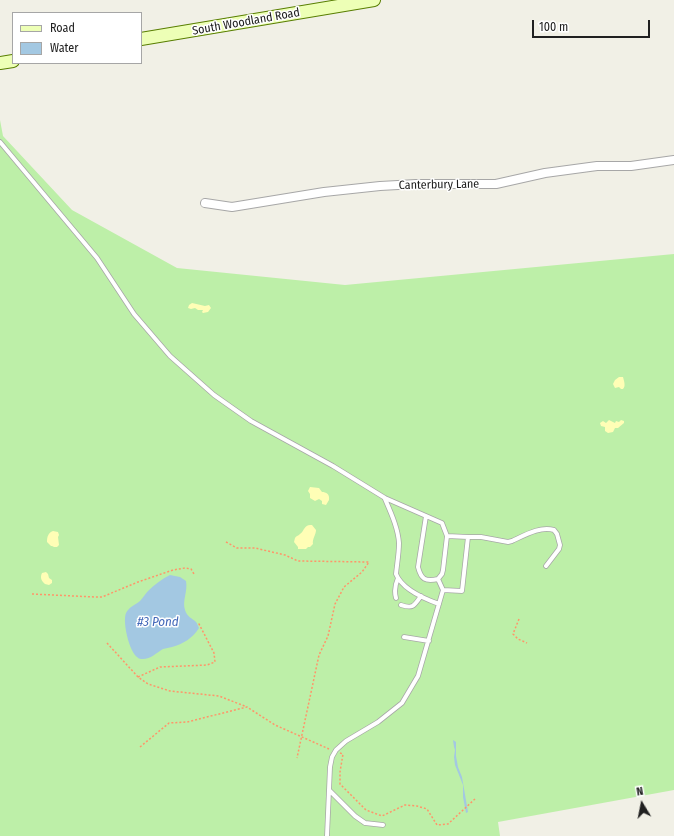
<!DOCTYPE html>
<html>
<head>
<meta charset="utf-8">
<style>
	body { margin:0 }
	#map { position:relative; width:674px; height:836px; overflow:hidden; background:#f1f0e6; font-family:"Fira Sans Condensed",sans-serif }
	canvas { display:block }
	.legend { position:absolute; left:12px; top:12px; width:130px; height:52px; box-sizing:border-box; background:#fff; border:1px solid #a6a6a6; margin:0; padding:5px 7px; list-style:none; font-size:12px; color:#202020 }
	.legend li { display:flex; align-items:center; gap:8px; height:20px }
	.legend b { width:20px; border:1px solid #a6a6a6 }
	.north { position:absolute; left:622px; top:784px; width:40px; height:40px; -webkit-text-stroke:3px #fff; paint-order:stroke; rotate:350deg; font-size:11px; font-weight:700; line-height:16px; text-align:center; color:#202020 }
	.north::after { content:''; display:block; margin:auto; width:14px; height:18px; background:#202020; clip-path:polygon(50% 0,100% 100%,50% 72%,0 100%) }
	.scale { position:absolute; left:532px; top:20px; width:118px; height:18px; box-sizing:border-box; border:2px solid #202020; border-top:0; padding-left:5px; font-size:12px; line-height:14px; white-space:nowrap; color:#202020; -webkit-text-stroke:3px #fff; paint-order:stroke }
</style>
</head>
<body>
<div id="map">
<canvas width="674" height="836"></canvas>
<ul class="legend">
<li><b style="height:5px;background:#edffb6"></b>Road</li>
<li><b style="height:11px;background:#a3c8e2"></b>Water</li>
</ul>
<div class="north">N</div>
<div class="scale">100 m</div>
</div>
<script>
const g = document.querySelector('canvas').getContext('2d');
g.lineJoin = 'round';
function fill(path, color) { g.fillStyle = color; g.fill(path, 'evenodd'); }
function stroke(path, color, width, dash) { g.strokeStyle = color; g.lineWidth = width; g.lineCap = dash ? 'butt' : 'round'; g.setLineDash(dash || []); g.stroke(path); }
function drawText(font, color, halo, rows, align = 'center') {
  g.font = font + ' "Fira Sans Condensed",sans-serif'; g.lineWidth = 3; g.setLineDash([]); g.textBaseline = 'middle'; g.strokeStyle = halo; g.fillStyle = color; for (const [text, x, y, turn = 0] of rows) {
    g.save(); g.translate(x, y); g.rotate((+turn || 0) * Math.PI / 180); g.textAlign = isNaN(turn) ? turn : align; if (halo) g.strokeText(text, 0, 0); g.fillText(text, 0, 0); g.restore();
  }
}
fill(new Path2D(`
	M0 120 3 136 72 210 177 268 345 285 674 254V790L498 822 500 836H0Z`), '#bdefa8');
fill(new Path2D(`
	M192 303 205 306 209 305 211 308 208 312 203 313 202 312 203 310H198L195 308 191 309 188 308 189 305Z
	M619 377H623C624 381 626 386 623 389H621L619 387 615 388 613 384 615 380Z
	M609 420 615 423 616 421 619 422 621 420 624 421V423L618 428H615L613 432 608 433 605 431V427L601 426 600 423 603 421 606 423Z
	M310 487 319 488 322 492C326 492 330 494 329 500L326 505 322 504V501L319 499 315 501 310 498V494L308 491Z
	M312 525 316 530C316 535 312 539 313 544L310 547H308L306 549H298V547L294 542 295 538C296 536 298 536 300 534 305 530 304 524 312 525Z
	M53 531 58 532 59 535 58 537 59 545 57 547H54L52 546H51L47 542C47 537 48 533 53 531Z
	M46 572 48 574 49 578 52 580V583L49 585 45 584C41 581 40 577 42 573Z`), '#fffeb6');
fill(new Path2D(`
	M170 575 180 577 186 581C188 591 182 601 185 610 187 617 192 618 196 622 197 623 198 626 199 628 193 638 183 644 172 647 169 648 166 648 163 649 156 653 150 660 141 659 130 658 122 622 126 613 129 607 135 605 140 601 143 598 145 594 148 591 154 585 162 579 170 575Z
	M453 740 456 742V756L458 767 462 777 468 812 466 813 463 797V785L455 765 454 757 455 750 454 747Z`), '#a3c8e2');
const lane = new Path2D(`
	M0 142 97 258 134 314 170 356 214 395 251 421 333 466 385 498 442 523 447 536 468 537 462 591 443 590 418 676 402 703 378 722 346 741 336 750 332 757 330 767 327 836
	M385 499C391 513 398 528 399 543 399 553 397 564 396 574 402 589 425 599 439 604
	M426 516 418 567C421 579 425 582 438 579L442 574 443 570 447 536
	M468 537H481L508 542 512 541C525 535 540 526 554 530L557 534 560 545 559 549 546 566
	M438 579 443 590
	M396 598C394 591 395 585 398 578
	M401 605C413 609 414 606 421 596
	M404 637 429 641
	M329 790 355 816 365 823 383 825`);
const street = new Path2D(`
	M205 203 232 207 324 192 380 186 416 184H496L545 173 597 166H631L674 160`);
const secondary = new Path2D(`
	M141 39 374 0
	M0 63 13 61`);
stroke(lane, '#a7a7a7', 5.5);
stroke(street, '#a7a7a7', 10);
stroke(secondary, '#587e00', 14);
stroke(new Path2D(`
	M226 542 237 548H255L285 555 298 561 369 562 362 572 344 587 335 604 328 636 319 655 297 758
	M32 594 95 597H102L138 582 173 570 185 568 191 569 194 574
	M519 619 513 634 518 639 527 643
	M107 643 138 677 148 684 170 691 219 696 247 707
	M138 677 160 667 207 665 215 662 214 653 198 622
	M140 747 169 723 187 722 247 707 275 725 329 749
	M340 753 343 754 340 772V784L366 810 382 816 405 805 417 806 427 809 437 825 448 824 476 798`), '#ff9569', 1.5, [2, 2]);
stroke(lane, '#fff', 4);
stroke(street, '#fff', 8);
stroke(secondary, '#edffb6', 12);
drawText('12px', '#202020', '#fff', [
	["South Woodland Road",246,22,-10],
	["Canterbury Lane",439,185,-1]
]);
drawText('italic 13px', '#4368b9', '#fff', [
	["#3 Pond",158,622]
]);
</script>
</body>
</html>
